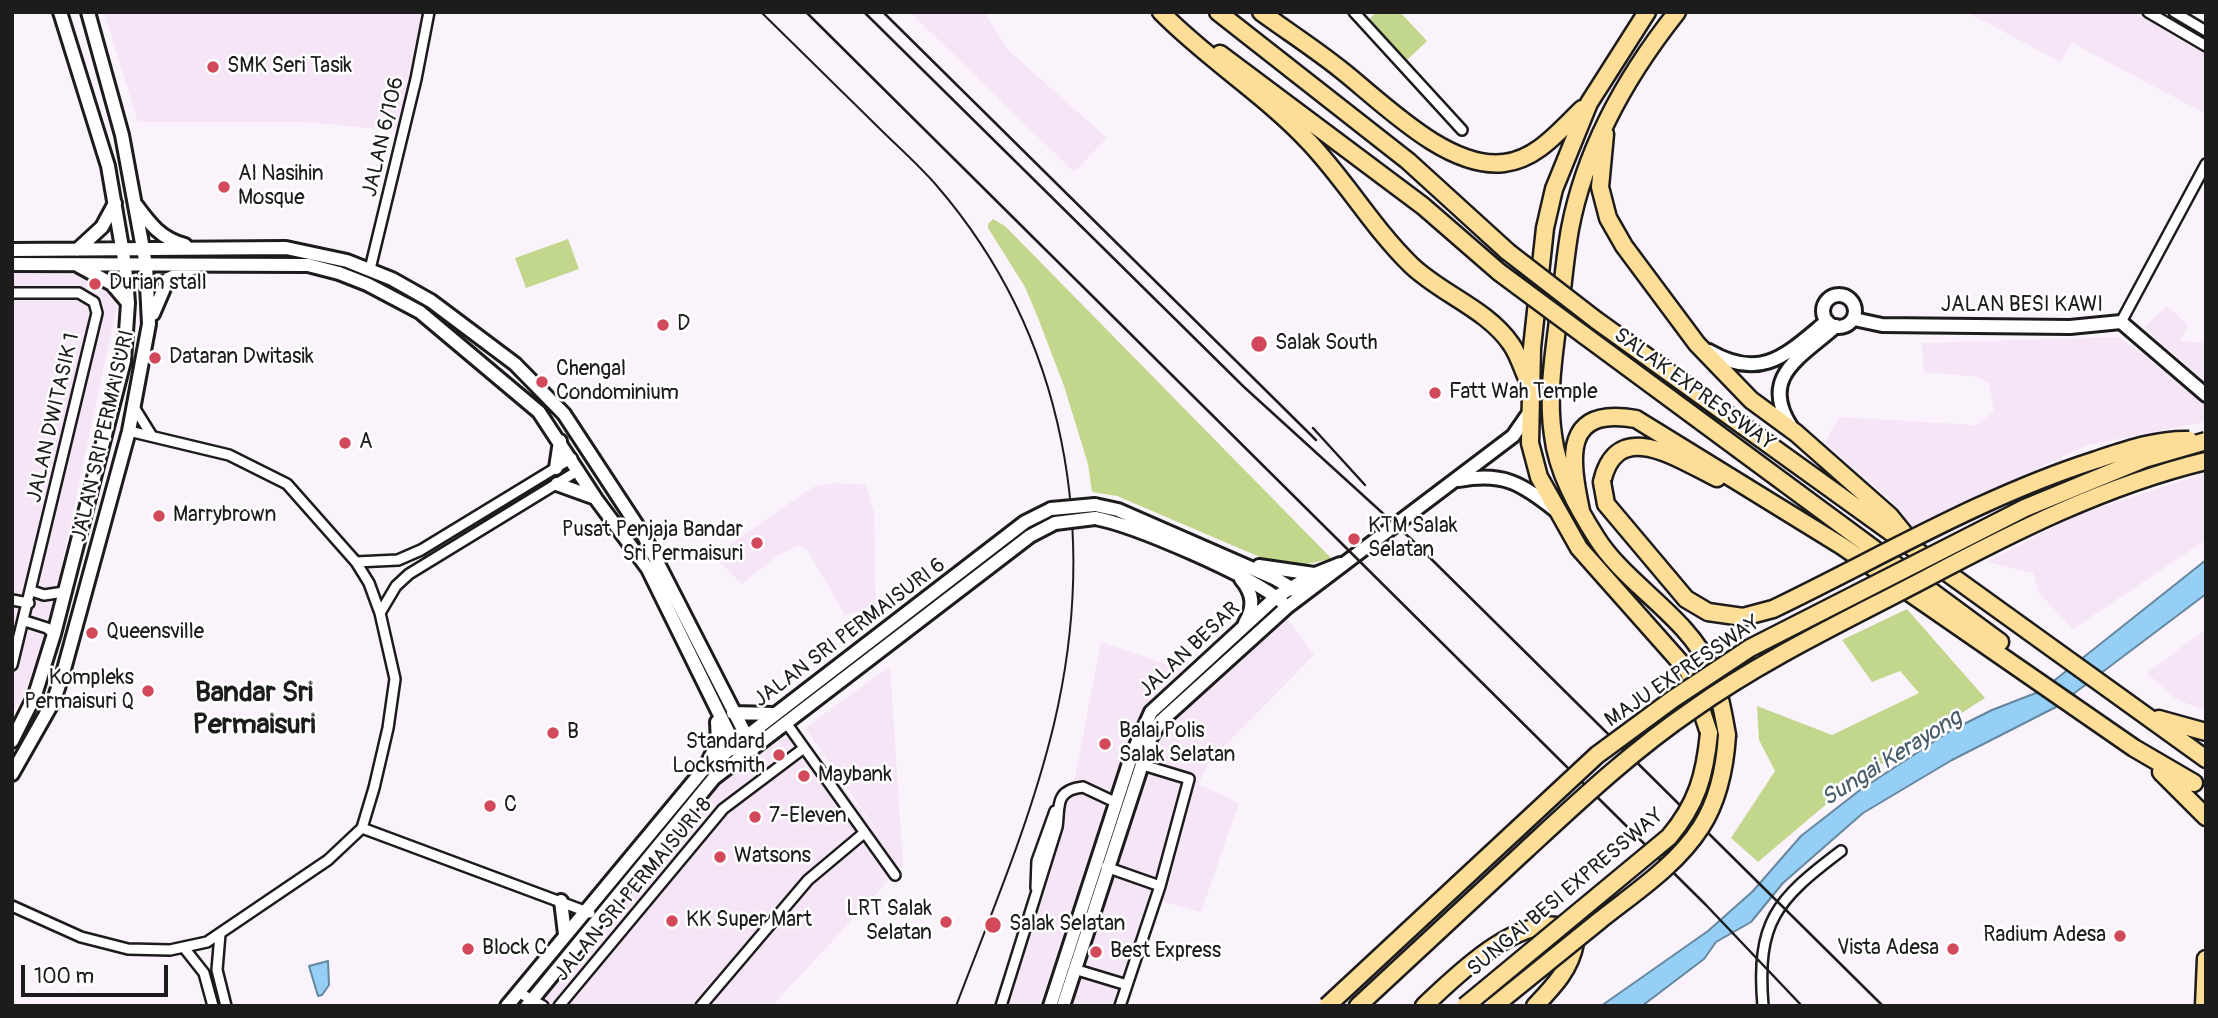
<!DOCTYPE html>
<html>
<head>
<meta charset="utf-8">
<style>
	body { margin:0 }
	#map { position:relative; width:2218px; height:1018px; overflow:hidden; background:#fbf3fb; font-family:Pangolin,sans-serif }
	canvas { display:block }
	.frame { position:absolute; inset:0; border:14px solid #1c1c1c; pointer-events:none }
	.scale { position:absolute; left:21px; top:965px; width:147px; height:32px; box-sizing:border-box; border:4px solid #1c1c1c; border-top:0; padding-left:9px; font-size:21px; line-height:24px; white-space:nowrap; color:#1c1c1c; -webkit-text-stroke:5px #fff; paint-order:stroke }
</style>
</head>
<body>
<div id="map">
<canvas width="2218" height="1018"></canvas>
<div class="frame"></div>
<div class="scale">100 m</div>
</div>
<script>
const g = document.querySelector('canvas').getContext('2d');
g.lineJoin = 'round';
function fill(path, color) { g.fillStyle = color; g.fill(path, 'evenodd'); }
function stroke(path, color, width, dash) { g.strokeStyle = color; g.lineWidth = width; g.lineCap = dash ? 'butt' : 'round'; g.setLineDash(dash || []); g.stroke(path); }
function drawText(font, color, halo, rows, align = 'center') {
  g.font = font + ' Pangolin,sans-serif'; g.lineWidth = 5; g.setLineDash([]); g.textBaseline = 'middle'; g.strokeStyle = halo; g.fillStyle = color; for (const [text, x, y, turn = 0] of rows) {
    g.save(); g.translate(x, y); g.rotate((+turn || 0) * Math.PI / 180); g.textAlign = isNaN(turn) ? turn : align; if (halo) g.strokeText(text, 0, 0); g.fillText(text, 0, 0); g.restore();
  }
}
fill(new Path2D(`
	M104 12H435L409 132 306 122H138Z
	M910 12H984L1008 50 1107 138 1074 172Z
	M1967 12H2134L2206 55V114L2072 43 2060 62Z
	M12 273 81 274 107 291 117 306 51 615 25 693 12 714Z
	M2167 306 2188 325 2180 341 2206 343V383L2144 327Z
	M2119 337 2206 403V422L2087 445 1913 528 1894 503 1825 443 1839 417 1976 425 1994 412 1989 383 1978 377 1924 372 1922 343Z
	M2206 473V540L2073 629 2039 593 2033 573 1988 562 2074 516Z
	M837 483 866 485 874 513 876 608 845 615 806 548 797 546 777 556 742 584 713 556 813 487Z
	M1284 615 1314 655 1210 761 1198 784 1239 803 1201 912 1160 901 1126 1006H1006L1075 777 1101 642 1180 669 1205 684Z
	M2206 629V711L2176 699 2147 673Z
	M890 666 903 865 772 1006H533L713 791 742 766 799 729 885 842 805 728Z`), '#f6e5f7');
fill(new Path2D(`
	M1376 12H1400L1427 41 1406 61 1368 21Z
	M993 219 1005 226 1332 559 1295 566 1269 561 1117 496 1092 492 1088 464 1064 386 1038 318 1025 287 988 228V224Z
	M568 239 579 269 526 288 515 258Z
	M1907 609 1985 698 1849 785 1758 862 1731 838 1775 771 1759 740 1757 706 1832 735 1919 693 1900 671 1872 682 1842 640Z`), '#c2d78c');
const water = new Path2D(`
	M2206 560V594L2056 707 1952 760 1863 813 1783 883 1751 922 1716 942 1704 959 1642 1006H1601L1708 931 1753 891 1801 836 1860 790 1950 731 1992 710 2041 691Z
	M328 961 329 985 322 995 318 996 309 966Z`);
fill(water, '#95cff5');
stroke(water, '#65879e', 2);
const street = new Path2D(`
	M1354 12 1462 130
	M2148 12 2206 46
	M2174 12 2206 31
	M370 269 416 79 429 12
	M12 293H79L94 302 97 313 12 665
	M2121 322 2206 164
	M134 407 152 436
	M356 562 398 560 421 550 572 458
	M32 591 44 595 64 592
	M12 600 29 603
	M380 613 396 586 409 574 579 470
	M25 621 47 628 54 634
	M787 724 895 875
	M362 828 590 913
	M1106 867 1160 886
	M1036 888 1037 861 1055 811
	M12 906 81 937 128 949 170 950 207 942 328 860 362 828 374 788 388 728 395 679 380 613 369 583 356 562 287 484 229 455 129 431
	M220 934 217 970 226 1006
	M185 949 204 973 213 1006
	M1074 969 1127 985
	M518 992 543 1006
	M559 1006 723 809 804 748
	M701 1006 808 880 864 833
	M1001 1006 1057 827C1060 807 1054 790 1083 787L1117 803
	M1120 1006 1160 886 1189 779 1143 765
	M1763 1006C1756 922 1776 900 1841 851`);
const secondary = new Path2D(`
	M136 205C150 224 161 239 185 245
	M12 250 286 248 347 261 392 279 431 301 515 364 564 414 644 536 753 749
	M77 250 102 227 115 203
	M12 264 308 265 339 273 367 284 420 312 539 412 596 499 648 569 741 758
	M79 266 112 284 128 303
	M1823 311a16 16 0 1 1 32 0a16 16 0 1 1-32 0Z
	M153 314 168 279 193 268
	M1854 319 1882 325 2070 327 2121 322 2206 395
	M1709 351C1762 382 1787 354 1827 321
	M1792 428C1758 377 1800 358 1836 326
	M556 468 560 441
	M1459 480C1503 472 1521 483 1555 510
	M557 484 593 497
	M1095 505 1118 510 1276 579 1296 591
	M1095 518C1134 525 1252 576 1282 602
	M1259 566 1314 574
	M1241 579C1253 593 1255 607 1245 623
	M733 713 774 714
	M12 741 35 695 54 634 124 361 128 303 125 265 108 166 60 12
	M709 760 718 742 717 722
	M12 774 54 700 63 673 129 431 149 324 146 265 122 135 88 12
	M561 901 565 934
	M507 1006 703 770 1025 522 1051 509
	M527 1006 714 778 1030 536 1055 523
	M1050 1006 1131 757 1151 712 1276 597 1315 574 1340 564
	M1063 1006 1151 737 1161 721 1287 607 1513 436 1529 413`);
const highway = new Path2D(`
	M1161 12C1207 59 1264 94 1309 142 1346 181 1373 228 1411 265 1441 294 1487 309 1511 344 1519 355 1523 371 1529 383
	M1218 12 1408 161 1508 252
	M1261 12C1287 31 1315 49 1340 69 1381 101 1447 170 1504 163 1537 159 1559 131 1582 109
	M1647 12 1589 103 1554 189 1545 228 1532 348 1530 443 1539 477 1579 548 1689 672 1709 733
	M1677 12C1627 75 1585 150 1570 229 1565 257 1563 285 1559 313 1554 353 1547 395 1553 435 1557 471 1577 507 1596 537 1625 584 1688 617 1710 668 1719 690 1723 712 1727 735
	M1220 54 1423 206 1499 272
	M1605 134 1600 187 1608 218 1624 246 1697 344 1751 400 1796 433 1890 516 1903 532
	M1596 320 2206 759
	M1584 335 2000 642
	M1602 482C1617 415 1681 461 1717 478
	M1581 511C1570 458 1562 406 1636 419L1842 546 2134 748 2194 783
	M2159 719 2206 732
	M2161 772 2206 817
	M1358 1006 1526 850
	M1424 1006C1456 976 1519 912 1567 928L1575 943C1570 970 1553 987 1535 1006
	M2204 1006 2206 959`);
stroke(street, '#1c1c1c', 14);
stroke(secondary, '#1c1c1c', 18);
stroke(highway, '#1c1c1c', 21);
stroke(street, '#fff', 9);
stroke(secondary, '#fff', 12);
stroke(highway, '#fede96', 16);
stroke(new Path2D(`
	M761 12C800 50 838 88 877 126 897 146 919 165 937 186 1067 337 1099 533 1054 724 1031 820 991 914 956 1006`), '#1c1c1c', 2);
stroke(new Path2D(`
	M806 12 1706 905 1802 1006
	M864 12 1244 387 1410 538 1883 1006
	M883 12 1316 440
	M1313 428 1365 485`), '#1c1c1c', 2.5);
const secondaryBridge = new Path2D(`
	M1051 509 1095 505
	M1055 523 1095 518`);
const highwayBridge = new Path2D(`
	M1508 252 1596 320
	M1499 272 1584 335
	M1602 482 1606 504 1686 599 1708 612 1743 617 1773 609C1879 558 1983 496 2096 460 2126 450 2157 439 2189 440
	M1526 850C1579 801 1632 751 1692 710 1764 659 1845 621 1923 580 2013 532 2106 485 2206 461
	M1327 1006 1597 755 1673 699 1750 648 2025 508 2144 459 2206 441
	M1465 1006 1669 837C1697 804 1705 775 1709 733
	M1494 1006C1529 978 1564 949 1599 921 1634 893 1676 866 1701 827 1719 799 1725 767 1727 735`);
stroke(secondaryBridge, '#1c1c1c', 18, []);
stroke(highwayBridge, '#1c1c1c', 21, []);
stroke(secondaryBridge, '#fff', 12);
stroke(highwayBridge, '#fede96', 16);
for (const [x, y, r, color] of [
	[213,67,7,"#d1495b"],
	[224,187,7,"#d1495b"],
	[95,284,7,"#d1495b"],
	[663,325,7,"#d1495b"],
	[1259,344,9,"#d1495b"],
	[155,358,7,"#d1495b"],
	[542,382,7,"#d1495b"],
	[1435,393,7,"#d1495b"],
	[345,443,7,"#d1495b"],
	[159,516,7,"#d1495b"],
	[1354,539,7,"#d1495b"],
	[757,543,7,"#d1495b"],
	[92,633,7,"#d1495b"],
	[148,691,7,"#d1495b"],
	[553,733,7,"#d1495b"],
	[1105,744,7,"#d1495b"],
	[779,755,7,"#d1495b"],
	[804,776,7,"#d1495b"],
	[490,806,7,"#d1495b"],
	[755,817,7,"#d1495b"],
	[720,857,7,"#d1495b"],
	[672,921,7,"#d1495b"],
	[946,922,7,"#d1495b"],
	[993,925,9,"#d1495b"],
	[2120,936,7,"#d1495b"],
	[468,949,7,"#d1495b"],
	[1953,949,7,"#d1495b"],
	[1096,952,7,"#d1495b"]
]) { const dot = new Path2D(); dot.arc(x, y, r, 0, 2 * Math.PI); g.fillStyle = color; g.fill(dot); stroke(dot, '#fff', 2.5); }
drawText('21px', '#1c1c1c', '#fff', [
	["SMK Seri Tasik",227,67],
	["Al Nasihin",238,175],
	["Mosque",238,199],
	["Durian stall",109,284],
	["D",677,325],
	["Salak South",1275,344],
	["Dataran Dwitasik",169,358],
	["Chengal",556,370],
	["Condominium",556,394],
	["Fatt Wah Temple",1449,393],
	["A",359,443],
	["Marrybrown",173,516],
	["KTM Salak",1368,527],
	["Selatan",1368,551],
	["Pusat Penjaja Bandar",743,531,"right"],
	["Sri Permaisuri",743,555,"right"],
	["Queensville",106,633],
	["Kompleks",134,679,"right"],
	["Permaisuri Q",134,703,"right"],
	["Balai Polis",1119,732],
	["Salak Selatan",1119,756],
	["B",567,733],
	["Standard",765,743,"right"],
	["Locksmith",765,767,"right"],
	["Maybank",818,776],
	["C",504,806],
	["7-Eleven",769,817],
	["Watsons",734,857],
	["LRT Salak",932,910,"right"],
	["Selatan",932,934,"right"],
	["KK Super Mart",686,921],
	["Salak Selatan",1009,925],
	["Radium Adesa",2106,936,"right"],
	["Block C",482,949],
	["Vista Adesa",1939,949,"right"],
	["Best Express",1110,952]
], 'left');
drawText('21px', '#1c1c1c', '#fff', [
	["JALAN 6/106",384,137,-77],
	["JALAN BESI KAWI",2022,306],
	["SALAK EXPRESSWAY",1694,390,36],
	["JALAN DWITASIK 1",54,418,-77],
	["JALAN SRI PERMAISURI",104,436,-77],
	["JALAN SRI PERMAISURI 6",850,633,-37],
	["JALAN BESAR",1190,650,-43],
	["MAJU EXPRESSWAY",1683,672,-34],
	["JALAN SRI PERMAISURI 8",634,890,-50],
	["SUNGAI BESI EXPRESSWAY",1566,893,-40]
]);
drawText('italic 23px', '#465b68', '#fff', [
	["Sungai Kerayong",1892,759,-32]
]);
drawText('bold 28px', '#1c1c1c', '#fff', [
	["Bandar Sri",254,694],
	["Permaisuri",254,726]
]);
</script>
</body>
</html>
